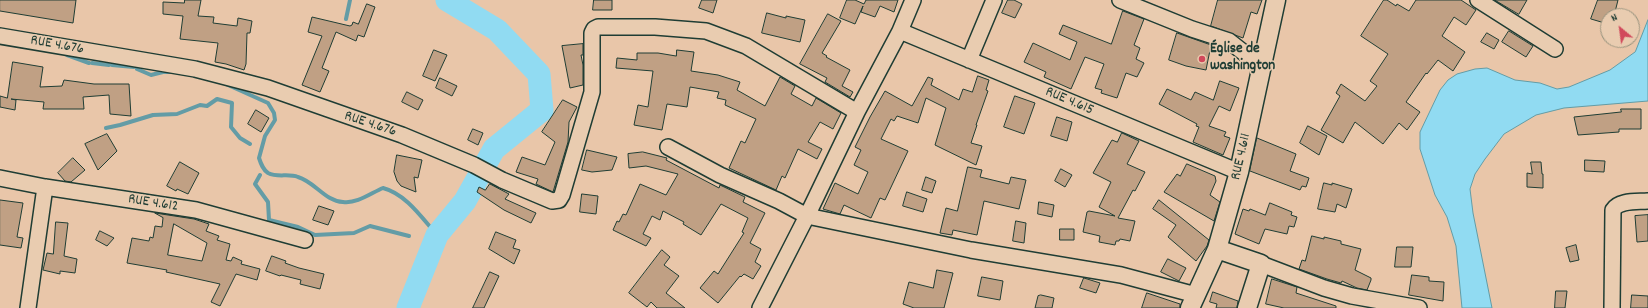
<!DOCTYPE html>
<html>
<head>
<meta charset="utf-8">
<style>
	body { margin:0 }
	#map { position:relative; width:1648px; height:308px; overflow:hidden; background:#e9c6a9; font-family:Dekko,sans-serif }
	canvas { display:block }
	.north { position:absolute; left:1600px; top:8px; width:40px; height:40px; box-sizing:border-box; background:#e9ccb0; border:1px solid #98937e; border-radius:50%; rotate:331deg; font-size:11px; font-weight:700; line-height:16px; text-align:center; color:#1f3d34 }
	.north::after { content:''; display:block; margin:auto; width:14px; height:18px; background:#d1495b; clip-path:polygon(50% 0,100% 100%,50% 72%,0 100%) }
</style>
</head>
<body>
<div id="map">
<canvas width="1648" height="308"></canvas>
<div class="north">N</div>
</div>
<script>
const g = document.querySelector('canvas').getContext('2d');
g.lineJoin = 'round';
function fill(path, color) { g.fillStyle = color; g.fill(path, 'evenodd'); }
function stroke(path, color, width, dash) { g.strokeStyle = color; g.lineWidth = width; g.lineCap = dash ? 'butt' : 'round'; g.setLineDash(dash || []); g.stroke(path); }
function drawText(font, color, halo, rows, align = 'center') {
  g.font = font + ' Dekko,sans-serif'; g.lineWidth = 3; g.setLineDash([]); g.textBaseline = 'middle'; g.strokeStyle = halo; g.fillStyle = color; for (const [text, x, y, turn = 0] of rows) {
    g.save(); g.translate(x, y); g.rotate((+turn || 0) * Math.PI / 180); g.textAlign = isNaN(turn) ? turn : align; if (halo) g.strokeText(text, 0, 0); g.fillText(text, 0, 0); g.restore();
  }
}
const water = new Path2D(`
	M1648 20V101L1564 108 1536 115 1504 134 1485 159 1475 174 1470 189 1473 213 1492 308H1462L1456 246 1447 217 1435 195 1420 149V132L1440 90 1448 80 1457 74 1475 69 1487 68 1515 80 1540 83 1557 89 1569 87 1610 70 1635 52Z`);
fill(water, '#91dbf2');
stroke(water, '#639ca6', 1);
stroke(new Path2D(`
	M346 19 350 0
	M67 55 89 63
	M92 63 109 65
	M112 65 134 67
	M137 69 151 75 163 72H170
	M228 85 268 103 274 113 275 120 265 136 259 158C261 164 263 170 268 173 278 178 288 173 298 177 315 182 325 201 343 202 357 204 371 193 383 188 406 194 422 218 437 235
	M106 128 120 125 153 115 177 114 200 105 207 106 217 99 232 103 231 127 240 138 250 144
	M260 175 255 184 268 202 269 220 298 227 315 235 354 233 370 226 409 236`), '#639ca6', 4);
stroke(new Path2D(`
	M408 308 437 235 465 201 494 149 542 110 539 74 497 30 447 0`), '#91dbf2', 23);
const building = new Path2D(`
	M0 0H76L73 23 0 11Z
	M185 0H201L198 16 214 17 213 23 237 26 238 18 252 21 250 33H247L246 64 244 70 226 64 215 62 218 43 180 39 183 16 163 14V2L184 3Z
	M594 0H612V10H593Z
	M702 0H717L713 13 699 8Z
	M847 0H855L864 4 866 0H898L894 12 880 6 875 17 861 12 863 6 855 24 840 18Z
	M1008 0H1014L1022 4 1015 18 1002 13Z
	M1218 0H1262L1257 14 1251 12 1243 38 1211 26Z
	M1384 0H1387L1396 6 1397 4 1409 11 1416 0H1461L1476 10 1466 25 1454 17 1442 36 1465 52 1453 71 1438 60 1427 74 1426 73 1406 102 1420 112 1407 130 1399 123 1383 144 1355 122 1343 143 1321 130 1340 96 1336 93 1341 84 1365 101 1377 86 1370 81 1388 54 1361 36Z
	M1495 0H1527L1519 14Z
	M1598 0H1618L1614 16H1608V24L1591 19Z
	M367 4 375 7 364 37 358 35 356 41 336 32 322 68 329 71 320 92 302 85 322 36 308 32 312 17 350 26 352 25 353 22 358 24Z
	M1123 11 1144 19 1134 45 1140 48 1136 59 1144 63 1137 77 1126 73 1117 98 1101 93 1102 90 1095 88 1104 64 1085 57 1071 89 1044 77 1046 72 1024 62 1033 43 1070 60 1077 42 1059 34 1063 25 1111 44Z
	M767 13 786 18V16L805 20 800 42 762 33Z
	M828 14 841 21 822 53 827 56 826 57 850 70 842 86 853 92 850 97 825 82 827 78 800 64Z
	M1509 31 1533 46 1526 57 1502 42Z
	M1177 33 1211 45 1206 70 1186 66 1169 60Z
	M1487 33 1499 40 1494 49 1481 42Z
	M583 44V55H581L583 65V85L570 88 562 46Z
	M434 50 447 55 435 81 423 76Z
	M677 50 694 52 691 71 718 75 740 82 737 90 765 106 780 77 795 86 791 94 812 106 816 98 841 113 833 129 820 122 808 142 822 149 817 159 798 149 785 178 782 176 776 190 729 168 741 141 745 143 756 119 725 105 726 100 717 98 719 92 690 87 687 107 667 104 662 130 634 125 638 105 648 107 653 71 616 68 617 58 637 60V53H658L676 56Z
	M13 62 43 67 40 87 62 86 64 80 94 84H129L131 116 110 114 109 95 83 97 84 109H43L44 102 11 99 16 100 15 110 0 107V96L7 98Z
	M978 76 989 80 986 90 988 91 976 125H977L971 143 982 146 976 165 935 145 946 108 926 98 918 123 897 116 894 121 891 119 881 139 908 151 885 200 880 198 871 218 844 205 840 214 823 209 835 183 858 194 868 172 854 165 861 150 855 147 870 117 885 91 912 106 928 77 933 79 931 85 959 100 963 89 972 92Z
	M440 78 457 86 452 96 436 88Z
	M1220 81 1239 88 1230 111 1219 106 1209 126 1226 132 1224 136 1230 138 1223 155 1193 142 1199 127 1196 126 1197 124 1159 104 1167 89 1191 100 1195 92 1213 100Z
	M407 92 423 100 418 110 402 102Z
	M1015 96 1035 103 1024 134 1004 127Z
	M563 100 577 107 569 122 568 142 553 192 536 184 538 179 516 172 522 157 545 165 555 142 542 132Z
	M1621 109H1641V129H1619V132L1578 135 1574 117 1621 112Z
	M256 110 269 118 261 132 248 124Z
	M1057 117 1072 122 1067 141 1051 136Z
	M1308 126 1327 136 1319 155 1300 143Z
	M473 129 483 133 478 145 468 140Z
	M1122 133 1139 141 1127 164 1145 172 1135 191 1133 190 1118 218 1135 221 1130 241 1120 239 1119 241H1116L1115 245 1099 242 1100 236 1083 232 1087 212 1089 211 1115 216 1099 207 1111 182 1093 173 1112 140 1117 142Z
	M107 134 117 151 98 170 85 144Z
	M1257 138 1296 154 1290 171 1309 178 1306 187 1302 186 1300 190 1250 171Z
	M587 150 617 157 612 170 592 172 582 170Z
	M643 152 667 158 666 160 719 188 720 185 745 197 743 202 765 213 750 243 761 249 755 262 761 266 753 279 744 274 741 277 740 276 718 303 700 288 714 271 718 274 744 233 742 232 748 218 721 204 701 235 683 224 684 222 663 211 660 220 652 216 643 234 651 238 646 246 613 230 617 221 619 222 623 214 626 215 640 184 666 195 678 174 646 166 629 168 628 154Z
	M397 155 422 160 418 178 414 177 416 192 401 186 397 181 394 172Z
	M73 158 85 170 71 182 65 181 58 173Z
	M1585 160 1605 161 1604 172 1585 171Z
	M180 162 199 173 188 194 177 189 176 191 167 186Z
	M1531 162H1541L1542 174H1543V188L1527 187V173L1532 174Z
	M1187 164 1215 176 1216 181 1210 195 1220 202 1214 221 1164 192 1177 174 1180 176Z
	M968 167 982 170 980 177 1009 184 1011 177 1026 180 1019 209 984 201 977 235 953 230 952 235 940 233 946 208 957 211Z
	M1061 169 1072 175 1065 187 1055 181Z
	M926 177 936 181 932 193 922 190Z
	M1324 183 1332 185V183L1352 189 1346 208 1337 204 1335 212 1318 209Z
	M490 184 509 194 505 199 536 213 531 223 504 210 477 192 479 187 485 190Z
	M907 192 927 199 923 212 903 206Z
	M582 194 598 196 596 214 580 212Z
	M0 200 23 203 17 237 23 238 21 248 0 245Z
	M1159 200 1209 240 1207 246 1196 261 1168 237 1176 225 1153 209Z
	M1039 202 1054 205 1052 217 1038 214Z
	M1270 203 1292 212 1291 215 1297 217 1294 227 1289 226 1287 234 1265 229 1259 244 1235 234 1243 209 1249 211 1250 209 1265 215Z
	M319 206 334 211 328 225 313 220Z
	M155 213 194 219 209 224 206 231 219 236 217 240 230 244 226 260 231 261 233 257 242 261 241 264 260 269 257 280 236 274 220 306 211 302 220 284 166 272 167 270 127 263 132 238 149 241 150 237 153 238 155 226 162 227 163 218ZM174 224 207 243 202 261 168 255Z
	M1648 215V241L1637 242 1635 216Z
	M1016 221 1026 223 1024 243 1013 241Z
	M56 222 68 223 64 256 77 259 75 273 60 271V274L43 270 47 253 53 254Z
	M1060 229H1074V240H1060Z
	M100 231 114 238 107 246 96 240Z
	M496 232 516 240 513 248 520 250 514 264 489 249Z
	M1312 236 1324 239V237L1341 241V244L1361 249 1355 270 1371 278V280L1367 290 1357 288 1342 281 1341 283 1327 279 1299 269 1302 260 1305 261Z
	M1576 245 1579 260 1570 262 1566 248Z
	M1397 247H1413L1411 267H1395Z
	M662 250 670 257 664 265 679 276 666 293 685 308H657L651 302 647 307 629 293Z
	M272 256 286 261 285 263 299 268 324 274 320 289 300 284 301 280 281 275 280 276 266 271Z
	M1168 259 1186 268 1179 281 1161 272Z
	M937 270 953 273 944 308H914L903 304 909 282 933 288Z
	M490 272 499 276 484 308H473Z
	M1412 275 1429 277V281L1444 282 1443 301 1409 295Z
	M982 277 1003 281 1000 300 978 296Z
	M1084 278 1100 283 1096 293 1080 288Z
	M1272 279 1297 287 1296 293 1336 306V308H1284L1266 304Z
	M1556 291H1567L1565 308H1555Z
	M1213 292 1238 301 1237 308H1216L1217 304 1210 302Z
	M1147 293 1180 304V308H1142Z
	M1041 295 1054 298 1052 308H1035L1038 296Z
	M1632 295 1648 296V308H1631Z`);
fill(building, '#c0a084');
stroke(building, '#1f3d34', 1);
const minor = new Path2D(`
	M1120 0 1192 29 1229 41 1262 67
	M1478 0 1555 49
	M900 31 1239 172
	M0 36 195 69 268 88 402 135 474 165 502 180 552 201 559 200 562 195 592 92V33L594 29 598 27H655L706 31 746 46 857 112
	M969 60 994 0
	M668 147 720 175 779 201 807 216 971 250 1121 275 1196 295
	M0 178 45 187 196 210 305 240
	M1261 264 1324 288 1352 296 1419 308
	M28 308 45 187
	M760 308 807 216 857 112 900 31 913 0
	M1612 308 1613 210C1619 200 1637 202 1648 201`);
const tertiary = new Path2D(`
	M1217 249 1261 264 1247 308
	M1190 308 1217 249 1239 172 1276 0`);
stroke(minor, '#1f3d34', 18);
stroke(tertiary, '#1f3d34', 21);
stroke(minor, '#e9ccb0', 15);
stroke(tertiary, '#e9ccb0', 18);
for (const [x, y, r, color] of [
	[1202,59,4,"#d1495b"]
]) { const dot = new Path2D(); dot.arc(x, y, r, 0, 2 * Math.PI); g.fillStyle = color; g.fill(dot); stroke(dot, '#e9ccb0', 1.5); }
drawText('15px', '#1f3d34', '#e9ccb0', [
	["RUE 4.676",57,46,10],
	["RUE 4.615",1069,102,23],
	["RUE 4.676",370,125,18],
	["RUE 4.611",1242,157,-77],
	["RUE 4.612",153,204,9]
]);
drawText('bold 15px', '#1f3d34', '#e9ccb0', [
	["Église de",1210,50],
	["washington",1210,67]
], 'left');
</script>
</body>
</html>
